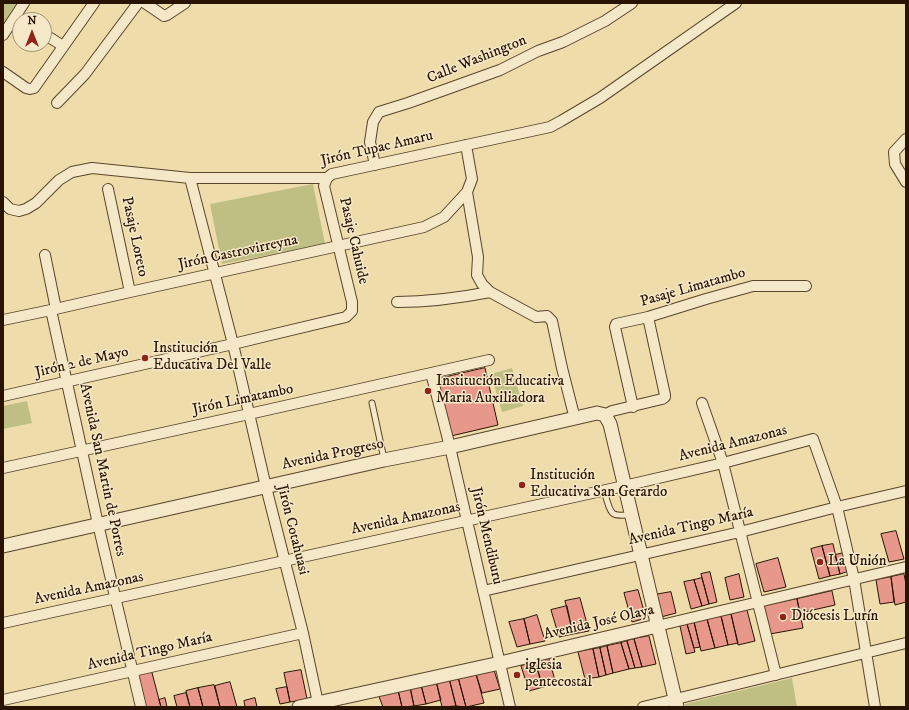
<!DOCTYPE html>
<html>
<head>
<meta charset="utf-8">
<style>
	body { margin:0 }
	#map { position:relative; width:909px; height:710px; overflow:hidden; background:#efdcab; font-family:"IM FELL DW Pica",serif }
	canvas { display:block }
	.frame { position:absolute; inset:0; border:4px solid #271300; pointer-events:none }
	.north { position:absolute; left:12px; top:12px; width:40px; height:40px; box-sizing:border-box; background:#f5e8c8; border:1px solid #a39378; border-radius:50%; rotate:0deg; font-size:11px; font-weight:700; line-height:16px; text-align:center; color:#271300 }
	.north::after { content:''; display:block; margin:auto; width:14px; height:18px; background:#8f2418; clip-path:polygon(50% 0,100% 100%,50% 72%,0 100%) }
</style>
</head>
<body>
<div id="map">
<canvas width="909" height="710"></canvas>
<div class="frame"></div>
<div class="north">N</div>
</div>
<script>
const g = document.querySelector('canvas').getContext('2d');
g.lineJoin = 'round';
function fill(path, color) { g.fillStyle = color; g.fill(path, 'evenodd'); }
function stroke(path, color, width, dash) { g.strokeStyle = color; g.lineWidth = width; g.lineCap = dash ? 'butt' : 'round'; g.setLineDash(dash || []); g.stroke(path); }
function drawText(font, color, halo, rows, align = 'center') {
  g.font = font + ' "IM FELL DW Pica",serif'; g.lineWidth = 3; g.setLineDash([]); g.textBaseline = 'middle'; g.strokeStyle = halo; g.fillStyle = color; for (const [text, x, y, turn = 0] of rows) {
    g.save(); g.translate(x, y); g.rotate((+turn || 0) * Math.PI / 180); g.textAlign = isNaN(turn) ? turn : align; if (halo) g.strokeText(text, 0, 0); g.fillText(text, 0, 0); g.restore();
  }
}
fill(new Path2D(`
	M3 3H17L3 25Z
	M313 184 325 244 222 264 210 204Z
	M512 368 523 406 502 412 491 374Z
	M27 401 32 423 3 429V406Z
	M792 678 797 707H686L685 704Z`), '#bfbf84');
const building = new Path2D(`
	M485 368 498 425 451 436 438 379Z
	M896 531 904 559 889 562 881 534Z
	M833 544 840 574 830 576 822 546Z
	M822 546 830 576 819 579 811 549Z
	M844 553 849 571 840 574 835 555Z
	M778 558 786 587 764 592 756 564Z
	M710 572 717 602 709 604 701 574Z
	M739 574 744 597 730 600 725 578Z
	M904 574 906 584V602L895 605 891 577Z
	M891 577 894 602 880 604 876 580Z
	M702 578 709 604 702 606 694 580Z
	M694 580 702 606 691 609 684 582Z
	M638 590 646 618 632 622 624 593Z
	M832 591 835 605 800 613 797 599Z
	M671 592 676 613 661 617 654 595Z
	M580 598 589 631 573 634 565 601Z
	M797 599 803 628 770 634 763 606Z
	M567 606 573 634 559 637 551 610Z
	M747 610 755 641 738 645 731 614Z
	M731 614 738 643 728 645 721 616Z
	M537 615 545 641 530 644 524 619Z
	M721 616 728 645 715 648 707 619Z
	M524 619 530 644 517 647 509 622Z
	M707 619 715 648 701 651 694 622Z
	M694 622 700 647 694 648 687 624Z
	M687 624 695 652 686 654 680 626Z
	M649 636 656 664 642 667 634 639Z
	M634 639 642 667 635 668 627 641Z
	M627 641 635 668 629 669 621 643Z
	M621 643 629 669 613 673 607 646Z
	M607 646 613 673 606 675 600 648Z
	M600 648 606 675 599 677 593 649Z
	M593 649 599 677 585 679 578 652Z
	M549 659 556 684 543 687 535 662Z
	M535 662 543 687 529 691 521 666Z
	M151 669 161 707H145L138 674Z
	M301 670 307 699 290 702 284 673Z
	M494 670 500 689 482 693 476 674Z
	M476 674 484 703 466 707 458 677Z
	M458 677 466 707 456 706 449 678Z
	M449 678 456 706 442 707 436 681Z
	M436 681 441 700 426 704 421 685Z
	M230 682 237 707H220L215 686Z
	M214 685 220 707H203L198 688Z
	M421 685 426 704 414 706 410 687Z
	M287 687 290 702 280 704 276 689Z
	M410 687 414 706 402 707 398 690Z
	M198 688 203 707H190L186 691Z
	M398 690 402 707H383L378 694Z
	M186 693 190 707H177L174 696Z
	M165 698 167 707H161L159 700Z
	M255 698 257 707H245L244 701Z`);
fill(building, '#e7988b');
stroke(building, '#271300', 1);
const service = new Path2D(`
	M372 403 384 459
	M604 491C606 496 609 512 614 514 618 516 625 515 630 515`);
const minor = new Path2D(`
	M145 3 164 16 167 15 185 3
	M44 34 63 46
	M3 35 24 3
	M3 72 26 88 30 89 34 88 94 3
	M57 103 85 74 138 3
	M906 139 894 152 895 164 906 182
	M466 145 472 179 467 192 478 257 477 275 482 284 490 292 536 317 547 316 552 321 562 368 575 419
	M375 165 370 142 373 122 379 112 408 103 500 70 538 51 563 42 605 21 632 3
	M190 178 233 344 266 487 303 633 318 703
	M108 189 130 292
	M3 202 10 209 19 211 26 209 36 203 59 180 72 172 92 168 190 178H327L332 174 550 127 561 121 600 98 736 3
	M45 255 56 309
	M397 302C428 302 459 298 490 292
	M51 310 98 524 141 707
	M3 320 51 310 130 292 424 227 444 217 467 192
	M431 373 450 447 510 707
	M3 396 233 344 346 317 352 311V302L324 186 327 178
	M702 403 723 463 776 675
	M633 407 615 327 616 324 648 317 706 299 753 286H806
	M605 415 612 411 662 399 665 397V395L648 317
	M3 468 249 414 489 360
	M483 591 740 532 837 507 906 491
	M3 623 624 486 723 463 813 439 837 507 854 579 875 707
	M657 626 906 567
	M3 700 303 633
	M643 707 906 643`);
const tertiary = new Path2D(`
	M3 546 384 460 450 447 597 413 605 415 610 424 677 707
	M299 707 500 663 657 626`);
stroke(service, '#59452b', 7);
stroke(minor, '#59452b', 12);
stroke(tertiary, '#59452b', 15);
stroke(service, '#f5e8c8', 5);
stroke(minor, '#f5e8c8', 10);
stroke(tertiary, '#f5e8c8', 13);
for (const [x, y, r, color] of [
	[145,358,4,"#8f2418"],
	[428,391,4,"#8f2418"],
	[522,485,4,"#8f2418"],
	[820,562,4,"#8f2418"],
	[783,617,4,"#8f2418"],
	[517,675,4,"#8f2418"]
]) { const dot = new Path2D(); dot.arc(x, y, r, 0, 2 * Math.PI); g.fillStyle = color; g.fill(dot); stroke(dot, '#f5e8c8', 1.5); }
drawText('15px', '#271300', '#f5e8c8', [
	["Calle Washington",477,60,-22],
	["Jirón Tupac Amaru",377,149,-13],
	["Pasaje Loreto",134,237,78],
	["Pasaje Cahuide",353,241,77],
	["Jirón Castrovirreyna",238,253,-12],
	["Pasaje Limatambo",693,288,-16],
	["Jirón 2 de Mayo",82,363,-13],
	["Jirón Limatambo",243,400,-12],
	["Avenida Amazonas",733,444,-14],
	["Avenida Progreso",333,455,-12],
	["Avenida San Martin de Porres",102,470,78],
	["Avenida Amazonas",406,519,-12],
	["Avenida Tingo María",691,527,-13],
	["Jirón Cotahuasi",292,530,76],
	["Jirón Mendiburu",486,536,77],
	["Avenida Amazonas",89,589,-12],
	["Avenida José Olaya",599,623,-13],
	["Avenida Tingo María",150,652,-13]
]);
drawText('15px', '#271300', '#f5e8c8', [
	["Institución",153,349],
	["Educativa Del Valle",153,366],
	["Institución Educativa",436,382],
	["Maria Auxiliadora",436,399],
	["Institución",530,476],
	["Educativa San Gerardo",530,493],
	["La Unión",828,562],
	["Diócesis Lurín",791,617],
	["iglesia",525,666],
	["pentecostal",525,683]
], 'left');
</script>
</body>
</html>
